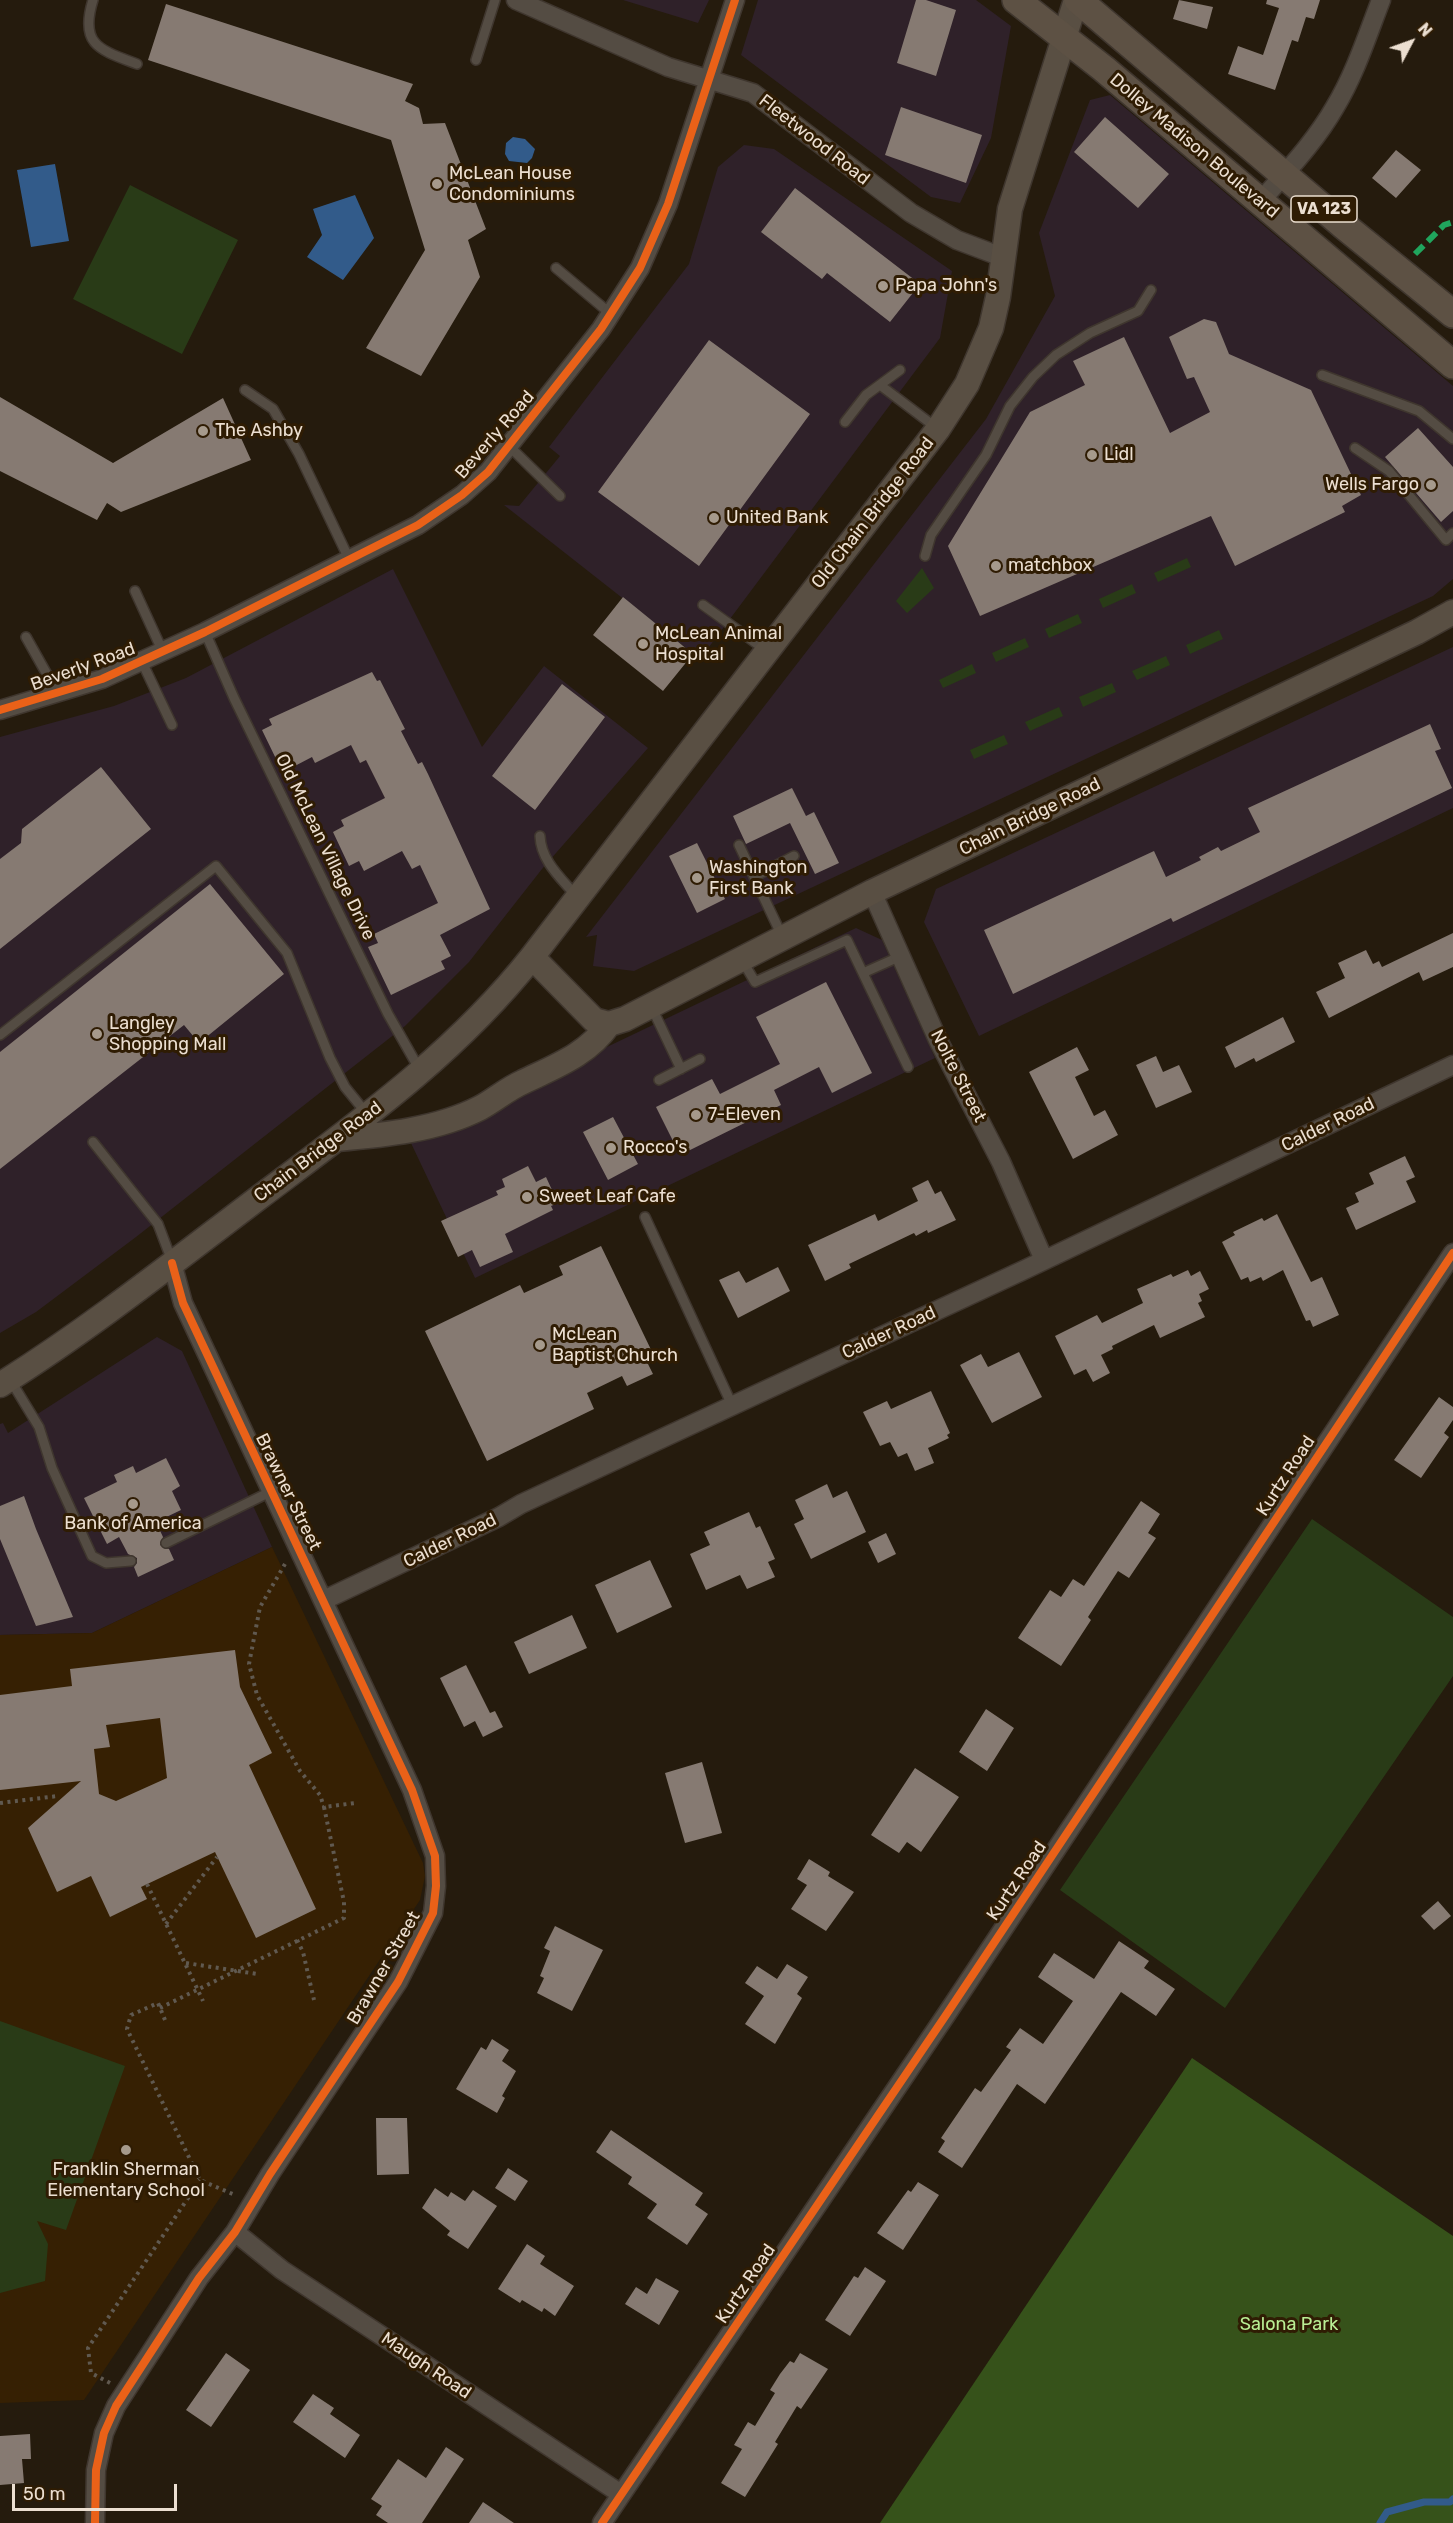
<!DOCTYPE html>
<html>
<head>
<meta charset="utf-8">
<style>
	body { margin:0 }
	#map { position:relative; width:1453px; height:2523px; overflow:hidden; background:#251b0d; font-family:Rubik,sans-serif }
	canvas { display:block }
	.north { position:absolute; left:1381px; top:12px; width:60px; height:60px; -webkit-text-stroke:4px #2f1c03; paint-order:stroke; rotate:49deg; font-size:16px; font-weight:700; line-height:24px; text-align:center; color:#ecdfd1 }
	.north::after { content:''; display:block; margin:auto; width:21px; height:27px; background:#ecdfd1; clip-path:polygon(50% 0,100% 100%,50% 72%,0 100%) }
	.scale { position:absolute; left:12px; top:2484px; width:165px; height:27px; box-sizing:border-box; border:3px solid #ecdfd1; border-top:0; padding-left:8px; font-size:18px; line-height:21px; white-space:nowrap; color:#ecdfd1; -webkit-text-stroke:4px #2f1c03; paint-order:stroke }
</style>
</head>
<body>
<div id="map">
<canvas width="1453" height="2523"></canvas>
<div class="north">N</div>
<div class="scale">50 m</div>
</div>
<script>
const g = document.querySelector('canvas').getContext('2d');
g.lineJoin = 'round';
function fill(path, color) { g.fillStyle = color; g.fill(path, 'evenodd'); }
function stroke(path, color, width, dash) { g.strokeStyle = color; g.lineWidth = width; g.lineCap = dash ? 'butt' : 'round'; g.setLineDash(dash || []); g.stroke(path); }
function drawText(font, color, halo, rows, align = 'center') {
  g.font = font + ' Rubik,sans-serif'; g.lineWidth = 6; g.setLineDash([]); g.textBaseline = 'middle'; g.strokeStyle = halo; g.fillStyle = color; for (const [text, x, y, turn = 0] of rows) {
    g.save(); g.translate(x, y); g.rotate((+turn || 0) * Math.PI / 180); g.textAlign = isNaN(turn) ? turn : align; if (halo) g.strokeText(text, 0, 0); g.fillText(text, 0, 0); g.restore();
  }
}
fill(new Path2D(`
	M623 0H709L698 23Z
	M758 0H976L1011 26 991 138 960 203 931 197 741 55Z
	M1110 95 1453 386V579L1433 596 634 971 593 966 597 935 586 937 986 419 1055 296 1039 233 1090 100Z
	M744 145 774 149 952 271 940 338 700 659 504 505 519 506 560 456 549 447 689 264 718 167Z
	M393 569 482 747 544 666 648 748 542 869 469 962 405 1026 136 1237 36 1312 0 1333V737L114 706 186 678Z
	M1453 647V808L979 1036 924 922 936 889Z
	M856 928 882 940 935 1058 475 1278 410 1141Z
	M157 1337 182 1351 272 1547 92 1633 0 1635V1424L3 1423 8 1433Z`), '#2f2129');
fill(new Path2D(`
	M272 1547 423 1863 425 1876 420 1900 84 2400 0 2403V1635L92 1633Z`), '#362003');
fill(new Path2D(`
	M130 185 238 240 182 354 73 299Z
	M1187 558 1191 567 1158 582 1154 573Z
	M922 568 934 588 907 613 896 601Z
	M1132 584 1136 593 1103 608 1099 599Z
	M1078 614 1082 623 1049 638 1045 629Z
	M1219 630 1223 639 1190 654 1186 645Z
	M1025 638 1029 647 996 662 992 653Z
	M1166 656 1170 665 1137 680 1132 671Z
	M972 664 976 673 943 688 939 680Z
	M1112 683 1116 692 1083 707 1079 697Z
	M1059 707 1063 716 1030 731 1025 722Z
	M1004 735 1008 744 974 759 970 750Z
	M1312 1519 1453 1617V1676L1225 2008 1060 1890Z
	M0 2021 125 2066 66 2230 37 2221 48 2244 45 2281 0 2293Z`), '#293b17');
fill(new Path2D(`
	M1192 2058 1453 2236V2523H880Z`), '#36521a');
fill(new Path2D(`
	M513 137 525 139 535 149 532 158 527 163 509 161 505 154 506 143Z
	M55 164 69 241 31 247 17 170Z
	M355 195 374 238 343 280 307 257 322 235 313 209Z`), '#325b8a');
stroke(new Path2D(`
	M1380 2523 1387 2512 1424 2502H1450L1453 2499`), '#325b8a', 7);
fill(new Path2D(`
	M916 0H926L956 10 936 76 897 63Z
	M1179 0 1213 7 1207 29 1173 19Z
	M1267 0H1320L1314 19 1306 17 1298 42 1292 40 1275 90 1228 74 1238 46 1263 55 1279 8 1266 4Z
	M166 4 413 84 405 101 419 108 423 124 445 123 486 229 468 240 480 277 421 376 366 348 425 250 391 140 148 60Z
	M901 107 982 135 966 183 885 155Z
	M1105 117 1169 174 1138 208 1074 152Z
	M1396 150 1421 170 1396 198 1372 178Z
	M795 188 920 284 890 322 827 273 822 279 761 232Z
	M1204 319 1216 322 1229 354 1311 390 1361 495 1342 506 1345 512 1235 566 1211 516 980 616 948 546 1030 412 1085 385 1073 361 1124 337 1170 433 1210 412 1194 377 1187 379 1169 337Z
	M709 340 810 414 699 566 598 492Z
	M0 397 113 463 223 398 251 460 121 512 107 503 97 520 0 471Z
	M1418 428 1453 467V511L1441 522 1385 457Z
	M623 597 693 654 663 691 593 635Z
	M372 672 377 681 380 680 405 729 401 731 418 764 422 762 428 774 490 909 440 935 451 956 441 961 445 969 391 995 368 947 378 943 374 934 438 903 420 865 412 869 402 851 364 871 359 861 349 866 333 832 344 826 341 820 385 798 366 760 360 763 351 745 315 763 312 757 291 768 288 761 279 765 262 730 272 725 269 719Z
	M562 684 605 717 535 810 492 776Z
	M1430 724 1441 749 1435 751 1452 788 1173 922 1171 918 1013 994 984 930 1154 851 1166 877 1201 860 1199 857 1218 847 1221 851 1260 832 1248 808Z
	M101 767 151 829 0 949V859L21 843 22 829Z
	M792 788 806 816 814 812 839 863 815 874 790 823 746 844 733 816Z
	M697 843 725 899 697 913 669 856Z
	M210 884 284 974 199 1043 184 1025 0 1169V1052Z
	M1453 933V967L1423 981 1419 972 1329 1018 1316 992 1345 978 1338 963 1366 950 1373 964 1379 961 1382 967Z
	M826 982 872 1073 832 1093 819 1067 774 1090 781 1105 680 1155 656 1107 712 1079 720 1094 780 1064 756 1017Z
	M1283 1017 1295 1042 1256 1062 1254 1058 1235 1068 1225 1047Z
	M1077 1047 1089 1070 1075 1077 1094 1116 1105 1110 1118 1135 1073 1159 1029 1072Z
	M1156 1056 1163 1072 1179 1065 1192 1092 1156 1108 1136 1065Z
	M613 1117 638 1164 608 1180 583 1132Z
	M1405 1156 1415 1177 1406 1181 1416 1202 1356 1230 1346 1208 1359 1202 1355 1193 1374 1184 1369 1173Z
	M528 1166 536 1182 546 1177 558 1203 551 1206 553 1210 505 1234 513 1252 480 1267 472 1250 458 1257 441 1221 498 1195 496 1191 505 1187 502 1179Z
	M928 1180 935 1194 941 1191 956 1220 928 1233 927 1230 916 1236 914 1233 849 1264 851 1268 825 1281 808 1245 875 1214 878 1221 918 1201 912 1188Z
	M1277 1214 1311 1282 1322 1277 1339 1315 1313 1327 1310 1320 1306 1321 1283 1270 1263 1281 1261 1277 1250 1282 1248 1277 1241 1280 1222 1242 1235 1235 1233 1232 1262 1218 1264 1221Z
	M601 1246 656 1360 648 1364 653 1374 627 1386 622 1376 587 1393 594 1409 487 1461 425 1331 520 1285 524 1293 563 1275 559 1266Z
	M778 1267 790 1291 738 1318 719 1280 739 1271 746 1283Z
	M1188 1270 1191 1276 1200 1271 1209 1289 1199 1294 1202 1301 1198 1303 1205 1317 1160 1338 1154 1325 1112 1346 1113 1349 1101 1355 1110 1373 1093 1382 1086 1369 1074 1375 1055 1336 1097 1315 1102 1323 1143 1303 1137 1289 1171 1274 1173 1277Z
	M1019 1352 1042 1397 992 1423 960 1365 981 1354 988 1367Z
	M931 1391 950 1433 947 1435 949 1438 928 1448 934 1463 915 1471 907 1453 898 1457 890 1442 880 1446 863 1412 887 1401 891 1409Z
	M1439 1397 1453 1407V1420L1444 1433 1449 1437 1421 1478 1394 1460Z
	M166 1458 180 1486 172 1491 181 1510 156 1522 163 1537 160 1545 169 1549 174 1560 138 1577 134 1567 137 1563V1558L128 1554 119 1537 107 1544 84 1498 117 1482 114 1475 133 1466 136 1473Z
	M827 1484 833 1498 847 1491 866 1532 811 1559 794 1524 804 1519 795 1500Z
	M24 1496 36 1529 73 1617 36 1626 0 1539V1506Z
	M1141 1501 1160 1514 1148 1533 1156 1538 1129 1578 1118 1571 1088 1617 1091 1620 1061 1666 1018 1638 1050 1590 1061 1597 1073 1579 1084 1586Z
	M749 1512 756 1528 760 1526 775 1559 768 1562 775 1577 747 1589 740 1575 706 1590 690 1554 710 1545 704 1532Z
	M886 1533 896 1554 878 1563 868 1542Z
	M650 1560 672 1607 617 1633 595 1585Z
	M572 1615 587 1648 529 1674 514 1642Z
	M235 1650 240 1687 272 1753 249 1765 316 1909 256 1938 215 1852 141 1887 147 1899 110 1917 91 1876 57 1892 28 1828 81 1781 0 1790V1695L72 1686 70 1669ZM160 1718 167 1778 116 1801 99 1794 94 1749 110 1747 106 1725Z
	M466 1665 490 1713 495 1711 503 1727 483 1737 475 1721 464 1727 440 1678Z
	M986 1709 1014 1728 987 1771 959 1752Z
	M702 1762 722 1833 685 1843 665 1773Z
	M915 1768 959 1797 921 1852 907 1842 899 1853 871 1835Z
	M809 1859 830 1872 828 1876 854 1892 826 1931 791 1909 807 1885 797 1879Z
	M1438 1901 1451 1916 1434 1930 1421 1916Z
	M555 1926 603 1950 572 2011 537 1993 544 1978 540 1976 550 1951 544 1948Z
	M1119 1941 1149 1961 1144 1968 1175 1989 1156 2016 1121 1992 1045 2104 1017 2084 962 2168 938 2152 945 2141 941 2138 975 2088 981 2092 1011 2050 1006 2047 1020 2028 1043 2044 1073 2001 1038 1977 1054 1953 1094 1979Z
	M787 1964 808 1977 797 1994 802 1998 775 2044 745 2024 764 1996 745 1983 757 1966 777 1979Z
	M492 2039 509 2050 502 2061 516 2071 502 2096 505 2098 497 2113 456 2089 481 2047 486 2050Z
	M376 2118H407L409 2174 377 2175Z
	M611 2130 703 2193 695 2205 708 2214 687 2245 647 2218 657 2204 628 2184 632 2177 596 2152Z
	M508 2168 528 2181 515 2201 495 2188Z
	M918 2182 939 2195 903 2250 877 2233 908 2190 911 2192Z
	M435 2188 448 2197 451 2192 465 2201 473 2190 497 2206 468 2249 447 2235 450 2231 422 2208Z
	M527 2244 545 2256 540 2264 574 2286 555 2316 544 2308 542 2312 522 2300 520 2303 498 2289Z
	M865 2267 886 2281 850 2336 825 2320 854 2276 858 2278Z
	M656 2278 679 2291 659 2325 625 2304 636 2287 647 2294Z
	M226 2353 250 2370 211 2427 186 2410Z
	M800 2353 828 2369 801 2409 797 2406 775 2442 778 2444 745 2497 721 2483 742 2449 734 2445 748 2422 755 2426 775 2393 770 2390 780 2374 790 2361 794 2363Z
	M313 2394 334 2408 330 2414 360 2435 345 2458 293 2422Z
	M30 2434 31 2459H22L24 2483 0 2485V2436Z
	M446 2447 464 2459 422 2523H388L376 2515 382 2506 371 2499 398 2459 426 2478Z
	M483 2502 514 2523H469Z`), '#867a72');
const lane = new Path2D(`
	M93 0C79 45 100 50 137 64
	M476 60 495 0
	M556 268 612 315
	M1322 375 1419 411 1453 439
	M880 385 938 429
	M245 390 273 409 299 454 350 561
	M845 422 866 395 900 370
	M509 446 560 496
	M1355 448 1389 471 1446 540 1453 533
	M925 556 931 535 986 455 1010 406 1033 377 1056 355 1090 333 1138 311 1151 290
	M135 591 163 652
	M703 605 767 651
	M205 632 234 698 388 1014 421 1072
	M26 637 58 694
	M142 662 172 725
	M540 836C541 861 561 878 576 896
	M739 845 783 938
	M754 877 794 856
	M742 960 755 982 847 940 908 1067
	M863 973 901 956
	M652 1008 681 1069
	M0 1035 216 866 287 953 330 1058 345 1087 367 1114
	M659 1080 700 1059
	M93 1142 158 1224 172 1261
	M645 1217 732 1405
	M11 1381 39 1427 52 1468 92 1556 106 1563 131 1561
	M166 1543 270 1492`);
const street = new Path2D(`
	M516 0 668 67 753 93 911 213 957 240 1002 257
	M1260 202C1286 172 1315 142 1335 107 1355 74 1367 36 1381 0
	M0 710 102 679 205 632 418 525 462 495 488 472 601 329 640 268 668 204 735 0
	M872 892 938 1040 1001 1162 1044 1260
	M324 1600 499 1517 521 1504 1026 1269 1453 1065
	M235 2232 282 2270 621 2494
	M95 2523 96 2470 104 2433 116 2406 199 2278 235 2232 270 2174 398 1982 433 1913 436 1886 435 1856 412 1790 183 1303 172 1263
	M602 2523 946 2015 1453 1253`);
const secondary = new Path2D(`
	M532 957 594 1020 609 1024 625 1019 872 892 1417 632 1453 612
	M337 1139C384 1135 437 1130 480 1108 495 1100 507 1089 523 1082 556 1066 587 1055 609 1024
	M0 1385C91 1328 175 1261 261 1196 358 1123 456 1053 532 957L938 429 967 384 991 328 998 297 1010 209 1076 0`);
const primary = new Path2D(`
	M1016 0 1104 69 1453 365
	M1078 0 1343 225 1453 314`);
stroke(lane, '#3f362e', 12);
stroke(street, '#3f362e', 21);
stroke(secondary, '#3f362e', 27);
stroke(primary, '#3f362e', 30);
stroke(new Path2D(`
	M285 1564 260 1607 249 1664 257 1695 300 1771 320 1795 324 1807
	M0 1803 58 1796
	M147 1884 203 2001
	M166 1924 217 1857
	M297 1940 303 1952 314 2000
	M186 1963 257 1974
	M160 2008 344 1918V1902L324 1807 355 1803
	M165 2020 158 2003 131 2015 127 2029 200 2180 235 2195
	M110 2383 91 2373 88 2348 200 2180`), '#605950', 4, [3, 4.5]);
stroke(lane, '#544c43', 9);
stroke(street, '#544c43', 18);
stroke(secondary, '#594f43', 24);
stroke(primary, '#5d5144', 27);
stroke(new Path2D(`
	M1415 254 1444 225 1453 222`), '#20a55d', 6, [12, 6]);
stroke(new Path2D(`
	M0 710 102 679 205 632 418 525 462 495 488 472 601 329 640 268 668 204 735 0
	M95 2523 96 2470 104 2433 116 2406 199 2278 235 2232 270 2174 398 1982 433 1913 436 1886 435 1856 412 1790 183 1303 172 1263
	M602 2523 946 2015 1453 1253`), '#ea6118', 8);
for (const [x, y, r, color] of [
	[437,184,6,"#a69a8c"],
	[883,286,6,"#a69a8c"],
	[203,431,6,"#a69a8c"],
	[1092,455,6,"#a69a8c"],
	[1431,485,6,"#a69a8c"],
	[714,518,6,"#a69a8c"],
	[996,566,6,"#a69a8c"],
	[643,644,6,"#a69a8c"],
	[697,878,6,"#a69a8c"],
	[97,1034,6,"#a69a8c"],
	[696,1115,6,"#a69a8c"],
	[611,1148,6,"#a69a8c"],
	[527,1197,6,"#a69a8c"],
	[540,1345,6,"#a69a8c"],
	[133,1504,6,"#a69a8c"],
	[126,2150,6,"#a69a8c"]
]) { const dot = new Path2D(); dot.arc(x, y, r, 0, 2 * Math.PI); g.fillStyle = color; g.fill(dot); stroke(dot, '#2f1c03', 2); }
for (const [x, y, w] of [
	[1324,209,66]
]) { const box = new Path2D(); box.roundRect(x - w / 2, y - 13, w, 26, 4.5); g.fillStyle = '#2f1c03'; g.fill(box); stroke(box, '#ecdfd1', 1.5); }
drawText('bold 16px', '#ecdfd1', null, [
	["VA 123",1324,209]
]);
drawText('18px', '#ecdfd1', '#2f1c03', [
	["Fleetwood Road",814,140,38],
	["Dolley Madison Boulevard",1194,146,40],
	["Beverly Road",495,435,-49],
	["Old Chain Bridge Road",873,513,-52],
	["Beverly Road",83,667,-20],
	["Chain Bridge Road",1030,817,-26],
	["Old McLean Village Drive",325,847,64],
	["Nolte Street",958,1076,63],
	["Calder Road",1328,1125,-26],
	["Chain Bridge Road",318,1152,-37],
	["Calder Road",889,1333,-25],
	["Kurtz Road",1286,1476,-57],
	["Brawner Street",288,1492,64],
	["Calder Road",450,1541,-26],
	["Kurtz Road",1017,1881,-56],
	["Brawner Street",384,1968,-60],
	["Kurtz Road",746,2284,-56],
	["Maugh Road",426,2366,34]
]);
drawText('18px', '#ecdfd1', '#2f1c03', [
	["McLean House",449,174],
	["Condominiums",449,195],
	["Papa John's",895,286],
	["The Ashby",215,431],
	["Lidl",1104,455],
	["Wells Fargo",1419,485,"right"],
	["United Bank",726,518],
	["matchbox",1008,566],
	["McLean Animal",655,634],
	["Hospital",655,655],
	["Washington",709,868],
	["First Bank",709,889],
	["Langley",109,1024],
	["Shopping Mall",109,1045],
	["7-Eleven",708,1115],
	["Rocco's",623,1148],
	["Sweet Leaf Cafe",539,1197],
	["McLean",552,1335],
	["Baptist Church",552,1356],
	["Bank of America",133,1524,"center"],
	["Franklin Sherman",126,2170,"center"],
	["Elementary School",126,2191,"center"]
], 'left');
drawText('18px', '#b9ee94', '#2f1c03', [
	["Salona Park",1289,2325]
]);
</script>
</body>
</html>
